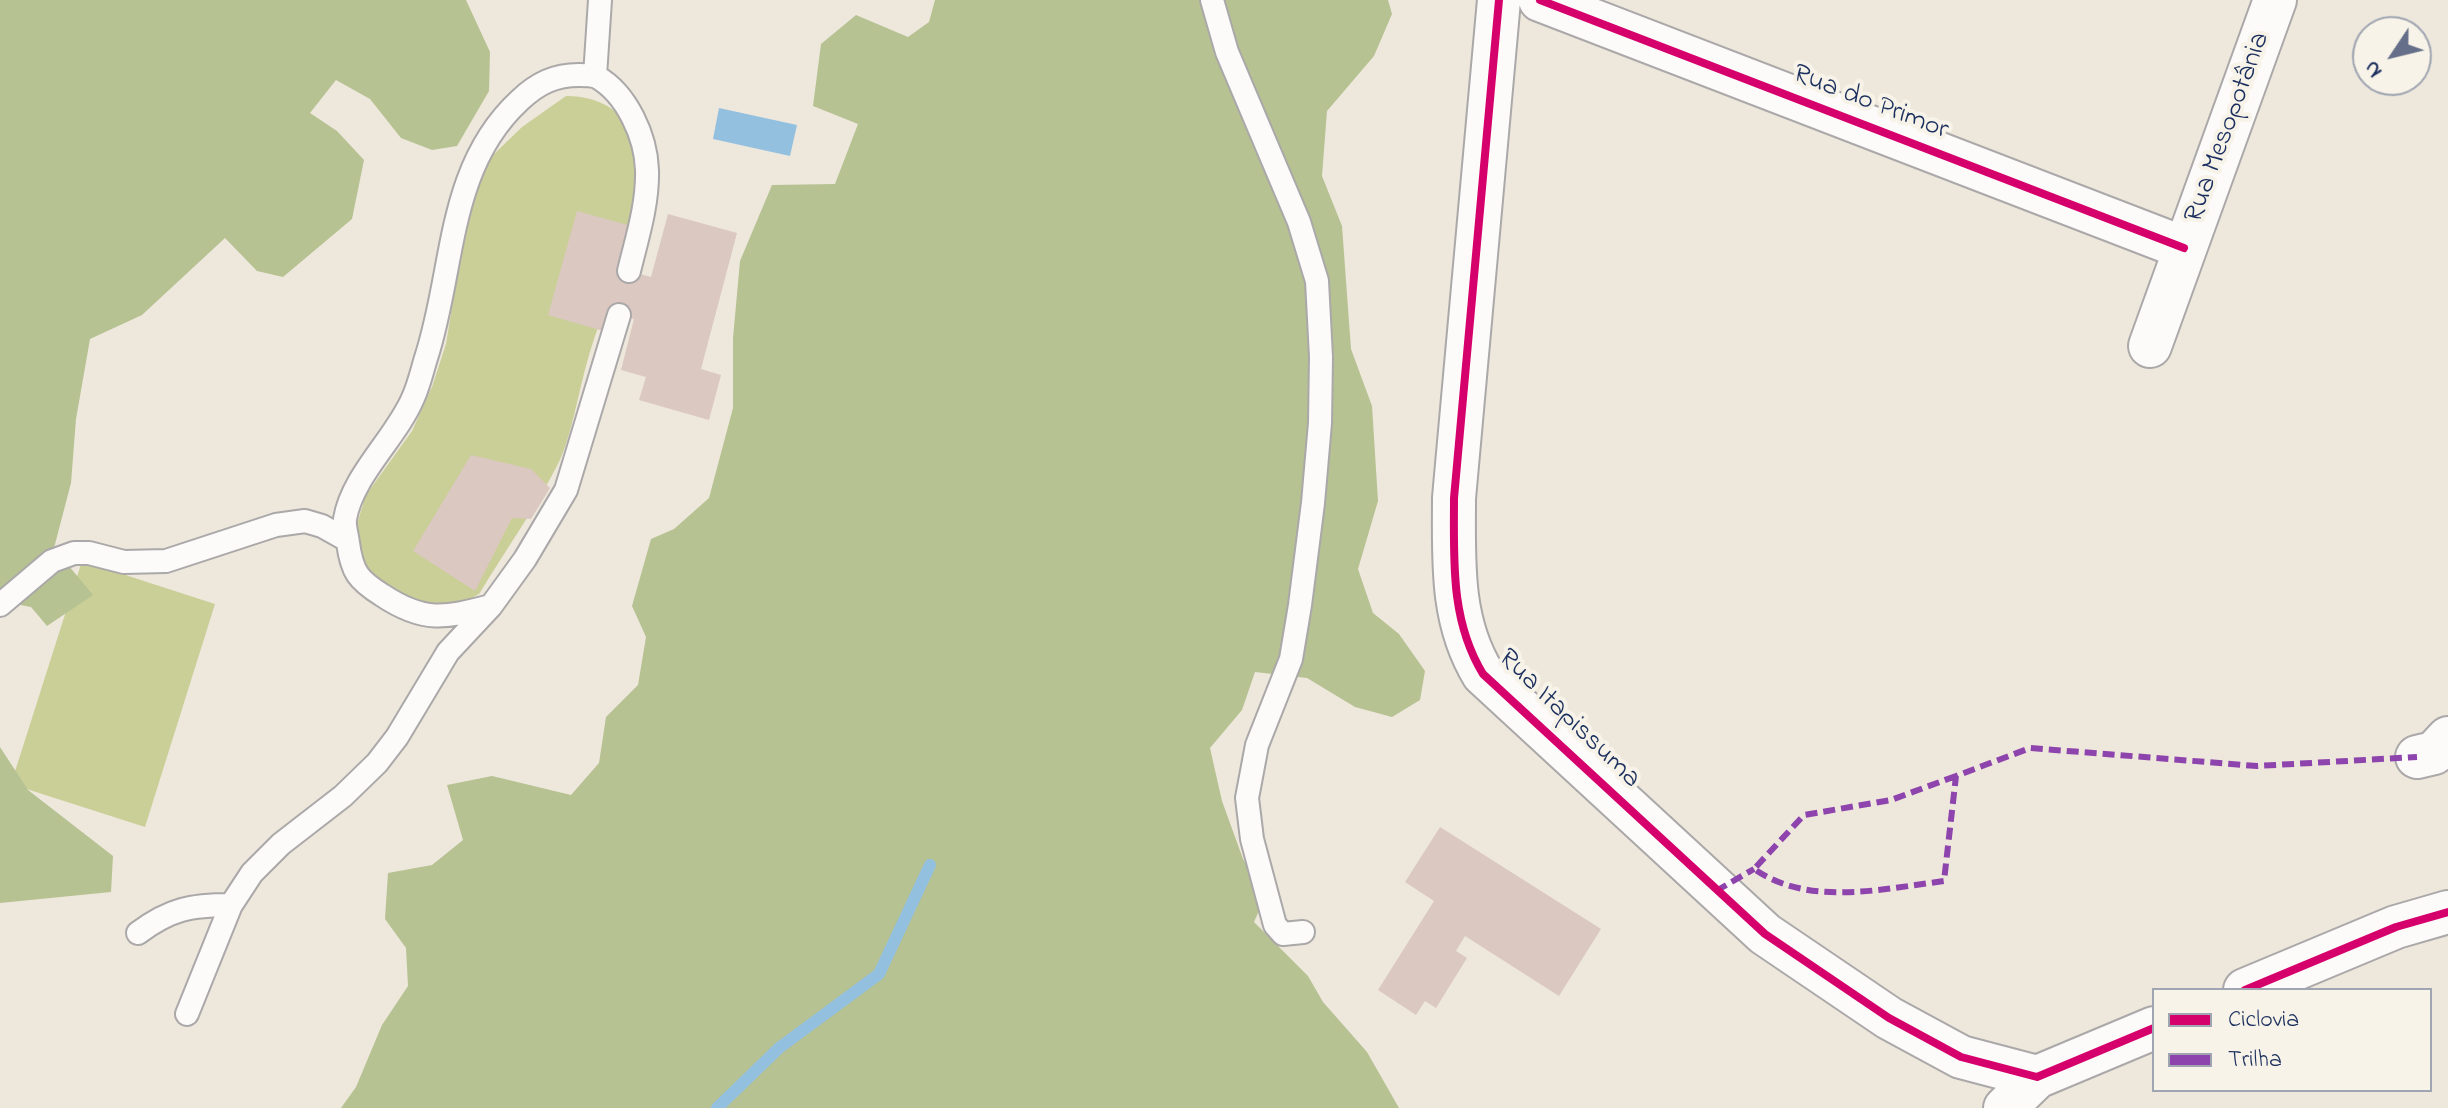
<!DOCTYPE html>
<html>
<head>
<meta charset="utf-8">
<style>
	body { margin:0 }
	#map { position:relative; width:2448px; height:1108px; overflow:hidden; background:#eee7dc; font-family:"Indie Flower",sans-serif }
	canvas { display:block }
	.legend { position:absolute; left:2152px; top:988px; width:280px; height:104px; box-sizing:border-box; background:#f7f3e8; border:2px solid #9fa5b1; margin:0; padding:10px 14px; list-style:none; font-size:24px; color:#1b2f5e }
	.legend li { display:flex; align-items:center; gap:16px; height:40px }
	.legend b { width:40px; border:2px solid #9fa5b1 }
	.north { position:absolute; left:2352px; top:16px; width:80px; height:80px; box-sizing:border-box; background:#f7f3e8; border:2px solid #9fa5b1; border-radius:50%; rotate:235deg; font-size:22px; font-weight:700; line-height:32px; text-align:center; color:#1b2f5e }
	.north::after { content:''; display:block; margin:auto; width:28px; height:36px; background:#656f8a; clip-path:polygon(50% 0,100% 100%,50% 72%,0 100%) }
</style>
</head>
<body>
<div id="map">
<canvas width="2448" height="1108"></canvas>
<ul class="legend">
<li><b style="height:10px;background:#d6006c"></b>Ciclovia</li>
<li><b style="height:10px;background:#8e44ad"></b>Trilha</li>
</ul>
<div class="north">N</div>
</div>
<script>
const g = document.querySelector('canvas').getContext('2d');
g.lineJoin = 'round';
function fill(path, color) { g.fillStyle = color; g.fill(path, 'evenodd'); }
function stroke(path, color, width, dash) { g.strokeStyle = color; g.lineWidth = width; g.lineCap = dash ? 'butt' : 'round'; g.setLineDash(dash || []); g.stroke(path); }
function drawText(font, color, halo, rows, align = 'center') {
  g.font = font + ' "Indie Flower",sans-serif'; g.lineWidth = 8; g.setLineDash([]); g.textBaseline = 'middle'; g.strokeStyle = halo; g.fillStyle = color; for (const [text, x, y, turn = 0] of rows) {
    g.save(); g.translate(x, y); g.rotate((+turn || 0) * Math.PI / 180); g.textAlign = isNaN(turn) ? turn : align; if (halo) g.strokeText(text, 0, 0); g.fillText(text, 0, 0); g.restore();
  }
}
fill(new Path2D(`
	M566 96C600 96 629 112 637 148 648 194 602 311 588 359 579 389 571 439 558 464 535 509 505 551 479 594L459 605H417L398 594 365 566 355 550 356 527 366 495 412 431 432 387 446 344 462 246 478 185 490 158 522 127Z
	M82 561 215 604 145 827 11 784Z`), '#cacf97');
fill(new Path2D(`
	M0 0H466L490 52 489 91 457 146 432 150 401 138 370 99 336 80 310 113 337 131 364 160 352 219 283 277 257 271 225 238 142 315 90 339 76 419 71 483 54 548 93 595 47 626 31 607 0 601Z
	M935 0H1388L1392 14 1374 56 1327 111 1322 176 1342 226 1351 349 1372 406 1378 501 1358 569 1373 613 1399 634 1425 671 1420 700 1392 717 1355 707 1307 678 1255 672 1242 710 1210 748 1222 801 1243 859 1265 897 1254 922 1308 976 1323 1002 1367 1052 1399 1108H341L356 1087 382 1025 408 986 406 948 385 919 388 873 432 865 463 840 447 785 492 776 571 795 599 763 606 717 638 685 646 637 632 606 651 539 674 529 709 498 733 408V338L740 261 772 185 835 184 858 124 813 106 821 44 856 15 908 37 929 22Z
	M0 747 28 790 113 856 111 892 0 903Z`), '#b6c292');
fill(new Path2D(`
	M719 108 797 125 790 156 713 139Z`), '#94c0e0');
stroke(new Path2D(`
	M717 1108 779 1048 879 974 930 865`), '#94c0e0', 12);
fill(new Path2D(`
	M577 211 628 225 617 268 651 277 668 214 737 233 701 369 721 375 709 420 639 400 646 377 621 370 634 319 608 312 603 331 548 315Z
	M471 455 531 469 550 488 531 519 512 518 475 591 413 551Z
	M1440 827 1601 929 1559 996 1465 936 1456 951 1467 958 1436 1008 1425 1001 1416 1015 1378 990 1434 901 1405 882Z`), '#dbc8c0');
const lane = new Path2D(`
	M1212 0 1227 52 1299 222 1317 281 1321 357 1320 423 1313 503 1300 605 1291 659 1257 745 1247 798 1252 839 1275 925 1283 934 1303 932
	M595 76 600 0
	M0 605 52 561 74 553H89L124 562 166 561 276 525 305 521 322 526 347 540
	M491 606C445 618 424 623 382 595 358 580 352 572 348 543 347 535 344 526 345 519 352 476 396 438 413 398 419 385 422 371 426 358 455 270 446 168 520 100 538 83 555 75 579 75 585 75 592 75 597 77 627 94 646 137 647 170 648 204 637 238 629 271
	M138 933C170 909 191 905 231 905
	M187 1014 231 905 252 873 281 844 343 796 377 763 397 737 448 652 491 606 525 559 566 490 619 315`);
const street = new Path2D(`
	M1499 0 1454 498C1454 559 1450 620 1483 674L1765 934 1889 1018 1961 1057 2037 1077 2154 1028
	M1540 0 2184 248
	M2150 346 2275 0
	M2417 757 2434 753 2448 738
	M2245 990 2396 927 2448 912
	M2005 1108 2037 1077`);
stroke(lane, '#aaa8a8', 26);
stroke(street, '#aaa8a8', 46);
stroke(lane, '#fcfbfa', 22);
stroke(street, '#fcfbfa', 42);
stroke(new Path2D(`
	M1956 776 1891 800 1804 815 1754 869C1809 907 1882 889 1944 881L1956 776 2030 748 2257 766 2417 757
	M1716 891 1754 869`), '#8e44ad', 6, [12, 6]);
stroke(new Path2D(`
	M1499 0 1454 498C1454 559 1450 620 1483 674L1765 934 1889 1018 1961 1057 2037 1077 2154 1028
	M1540 0 2184 248
	M2245 990 2396 927 2448 912`), '#d6006c', 8);
drawText('28px', '#1b2f5e', '#f7f3e8', [
	["Rua do Primor",1870,104,21],
	["Rua Mesopotânia",2229,128,-70],
	["Rua Itapissuma",1568,720,44]
]);
</script>
</body>
</html>
